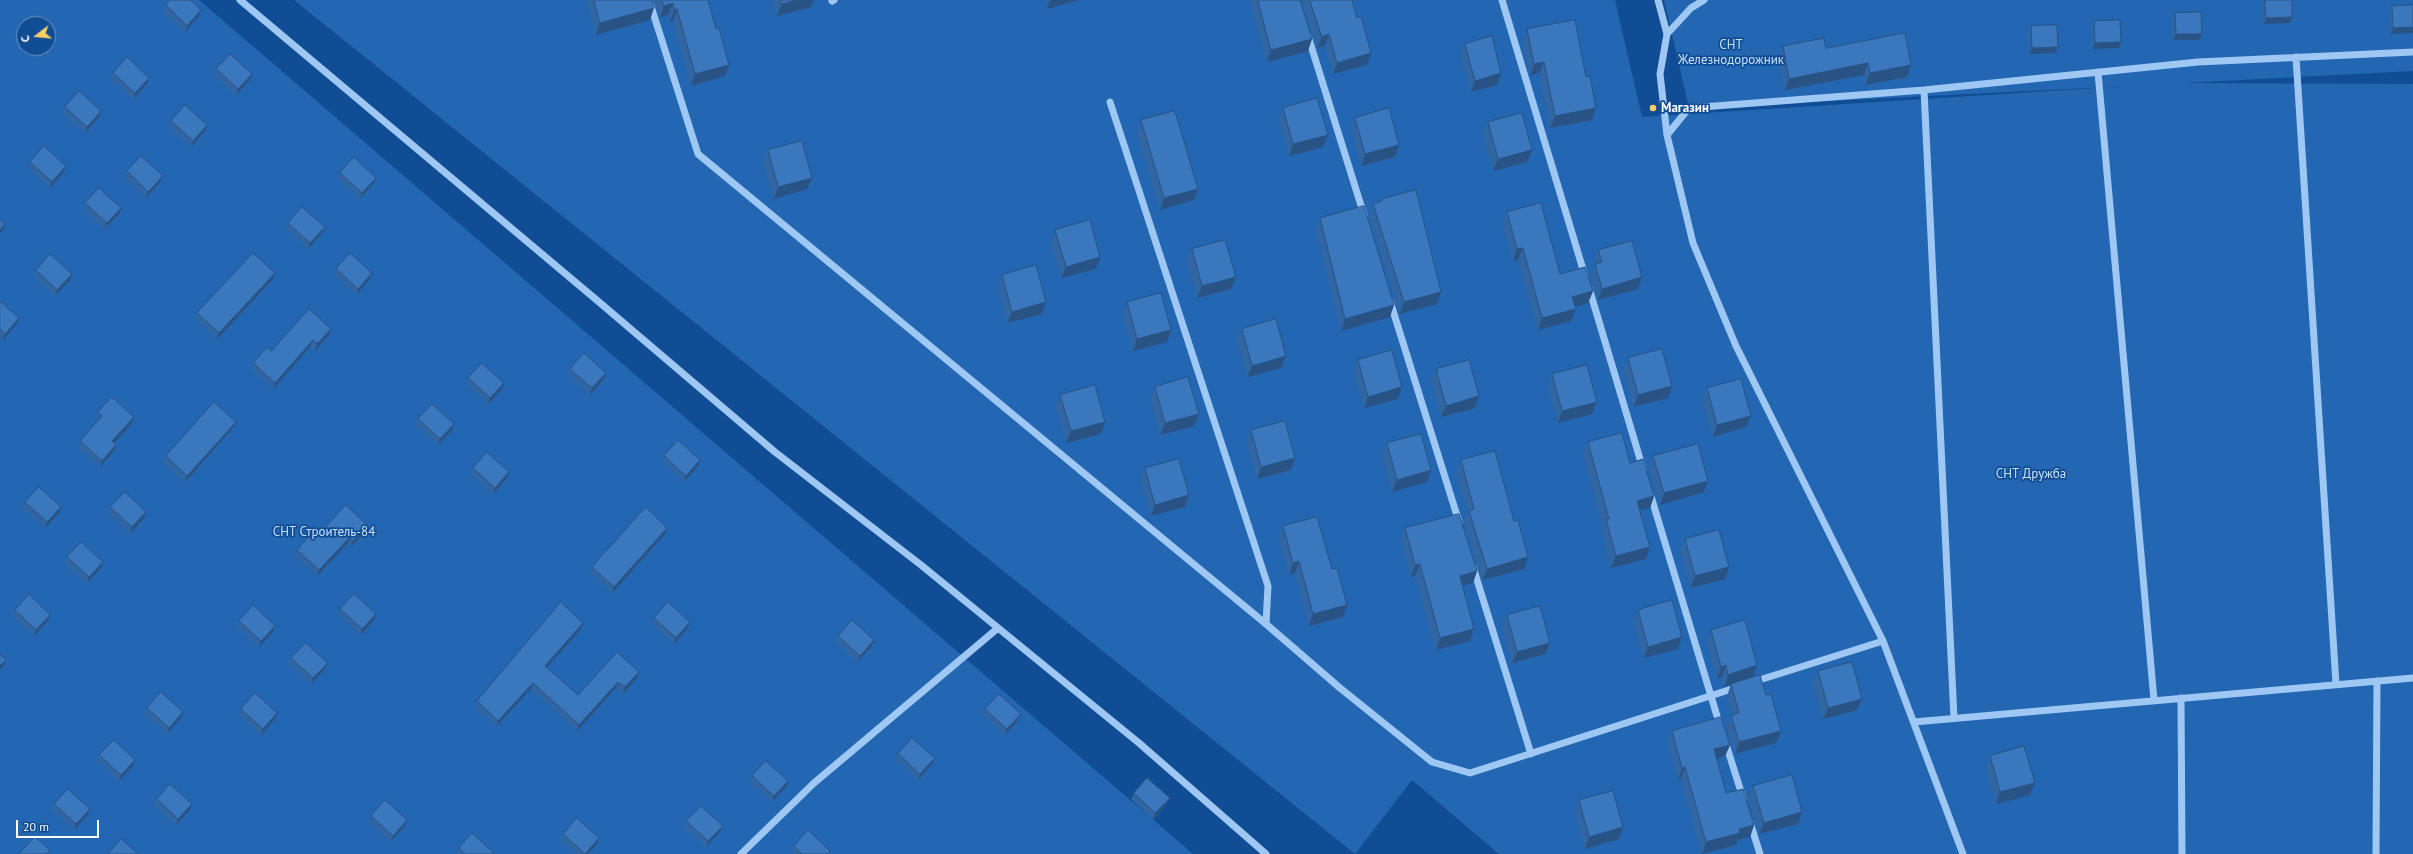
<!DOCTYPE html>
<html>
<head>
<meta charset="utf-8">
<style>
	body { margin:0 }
	#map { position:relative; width:2413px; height:854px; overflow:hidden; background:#114d94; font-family:"PT Sans",sans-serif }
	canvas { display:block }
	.north { position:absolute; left:16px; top:16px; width:40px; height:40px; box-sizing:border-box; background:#114d94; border:1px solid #7094bf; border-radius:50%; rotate:254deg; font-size:11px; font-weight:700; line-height:16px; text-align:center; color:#fff }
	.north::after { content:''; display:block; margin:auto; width:14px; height:18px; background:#ffce61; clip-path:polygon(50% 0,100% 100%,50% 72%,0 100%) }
	.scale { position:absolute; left:16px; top:820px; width:83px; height:18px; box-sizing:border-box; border:2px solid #fff; border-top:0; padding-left:5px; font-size:12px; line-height:14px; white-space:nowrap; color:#fff; -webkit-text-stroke:3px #114d94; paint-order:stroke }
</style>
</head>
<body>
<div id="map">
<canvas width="2413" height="854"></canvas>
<div class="north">С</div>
<div class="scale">20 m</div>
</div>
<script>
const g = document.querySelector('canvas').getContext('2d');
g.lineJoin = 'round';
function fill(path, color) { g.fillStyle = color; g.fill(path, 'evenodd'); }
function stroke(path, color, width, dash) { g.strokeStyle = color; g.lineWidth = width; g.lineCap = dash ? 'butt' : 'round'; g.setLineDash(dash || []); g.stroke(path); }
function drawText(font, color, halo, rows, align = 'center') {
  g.font = font + ' "PT Sans",sans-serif'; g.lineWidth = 3.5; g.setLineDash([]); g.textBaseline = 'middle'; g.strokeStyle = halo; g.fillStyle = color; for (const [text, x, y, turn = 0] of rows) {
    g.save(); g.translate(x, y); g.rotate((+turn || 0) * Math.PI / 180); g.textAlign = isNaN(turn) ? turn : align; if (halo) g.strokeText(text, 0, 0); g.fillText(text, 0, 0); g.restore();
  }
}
fill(new Path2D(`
	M0 0H199L1193 854H0ZM24 24H48V48H24Z
	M294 0H1615L1642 117 2128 86 1689 108 1664 0H2413V71L2183 83 2413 84V854H1499L1412 780 1355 854Z`), '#2367b3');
stroke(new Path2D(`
	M240 0 599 302 775 452 921 565 1139 743 1266 854
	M649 0 698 154 1266 624 1340 688 1432 762 1470 773 1738 687
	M1502 0 1585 276
	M1658 0 1667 34
	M1704 0 1691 8 1667 34 1660 74 1667 135 1693 243 1736 346 1883 641 1963 854
	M832 1 834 0
	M1308 36 1364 215
	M2296 57 2336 684
	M2098 72 2154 700
	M1924 90 1954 718
	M1110 102 1268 586 1266 624
	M1667 135 1689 108 1924 90 2198 62 2413 52
	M1589 288 1643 469
	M1390 301 1459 522
	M1650 493 1720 726
	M1473 567 1531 754
	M1753 682 1883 641
	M2181 698 2182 854
	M1914 722 2413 678
	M1725 741 1743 798
	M1750 822 1760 854
	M741 854 814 783 998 628
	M2376 854 2377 681`), '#9fc7f3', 7);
fill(new Path2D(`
	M587 0H652L650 20 596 35Z
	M653 0H708L716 29 729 65 725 76 691 86 673 21 670 22 668 15 660 17Z
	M773 0H814L811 7 777 16Z
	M1045 0H1079L1047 9Z
	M1250 0H1300L1308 51 1267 62Z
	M1302 0H1352L1357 18 1371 53 1367 65 1333 74 1325 46 1317 48Z
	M2264 0H2292V17L2290 23 2264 24 2263 2Z
	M166 5 201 10 199 16 185 32 163 12Z
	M2413 5 2391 34 2390 12 2392 6Z
	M2175 13 2199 40H2173L2172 19Z
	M2094 21 2119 48 2093 49 2092 27Z
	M2031 26 2055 53 2029 54V32Z
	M1527 29 1592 120 1550 128 1539 73 1530 76 1523 41Z
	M1465 44 1501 73 1497 85 1471 92 1461 56Z
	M1783 46 1826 48 1907 77 1865 85 1864 75 1785 90 1779 58Z
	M216 69 250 80 235 96 214 75Z
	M113 73 147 84 133 99 111 79Z
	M65 107 101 111 99 117 85 133 63 113Z
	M1283 108 1323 147 1289 156 1279 119Z
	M1355 118 1395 157 1361 166 1351 129Z
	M1141 120 1194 200 1160 210 1137 132Z
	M171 121 207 125 205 131 191 147 168 127Z
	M1488 122 1527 162 1493 171 1483 134Z
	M768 150 812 178 807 189 774 199 763 162Z
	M30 162 64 172 50 188 28 168Z
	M127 171 163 176 160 182 146 198 124 177Z
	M340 173 373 184 360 199 338 179Z
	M1382 199 1441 292 1437 304 1400 314 1369 216 1373 204 1381 202Z
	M85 203 119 214 104 229 82 209Z
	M1507 212 1560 274 1593 291 1588 303 1575 307 1571 321 1538 330 1518 260 1513 261 1502 224Z
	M1320 218 1390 317 1341 331 1316 230Z
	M288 223 322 233 308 249 286 229Z
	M1055 230 1096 269 1061 278 1051 242Z
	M1192 249 1231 289 1197 298 1187 261Z
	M1598 250 1638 289 1598 300 1591 276 1595 265 1594 262Z
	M336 269 370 279 356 295 334 275Z
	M36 270 70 280 55 296 34 276Z
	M275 273 273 279 217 339 195 319 197 313Z
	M1002 275 1046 302 1042 314 1007 323 998 286Z
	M0 301 19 318 17 324 3 340 0 337Z
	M1127 302 1167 342 1133 351 1123 314Z
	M331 329 329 335 315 351 310 347 273 389 251 369 253 363 271 351Z
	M1242 329 1281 368 1248 377 1237 341Z
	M1628 358 1672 386 1668 398 1634 407 1623 370Z
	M1358 360 1398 399 1364 408 1354 372Z
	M570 369 606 373 604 379 590 395 568 375Z
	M1436 369 1479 396 1475 408 1441 417 1431 381Z
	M1552 374 1592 414 1558 423 1548 386Z
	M468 378 504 383 502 389 488 404 466 384Z
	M1155 387 1199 414 1194 426 1160 435 1150 398Z
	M1707 388 1746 427 1713 437 1702 400Z
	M1060 395 1105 422 1101 434 1066 443 1056 406Z
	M98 412 132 423 114 443V451L100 467 78 447 80 441 98 421 96 418Z
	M418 419 452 430 438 445 416 425Z
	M236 422 233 428 185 482 163 462 166 456Z
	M1251 430 1291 470 1257 479 1247 442Z
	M1588 442 1630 463 1654 496 1650 508 1640 510 1650 547 1646 559 1611 568 1602 531 1603 527 1583 454Z
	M1387 443 1431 470 1427 482 1392 492 1382 455Z
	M664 456 700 460 698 466 684 482 662 462Z
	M1653 456 1708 481 1704 492 1660 505 1649 468Z
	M1461 460 1524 569 1482 580 1464 523 1468 514 1456 472Z
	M473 468 509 472 507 478 493 494 471 474Z
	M1145 468 1189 495 1185 507 1151 516 1141 480Z
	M25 502 59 513 45 528 23 509Z
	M110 507 144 518 130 534 108 513Z
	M1283 526 1343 617 1309 626 1295 573 1289 575 1279 538Z
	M667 528 665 534 612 593 590 573 592 567Z
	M1405 528 1477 571 1473 583 1462 586 1474 629 1470 641 1436 650 1415 576 1411 577 1401 540Z
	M365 531 351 547 348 543 317 576 295 556 297 550 315 538Z
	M1685 539 1725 579 1690 588 1680 551Z
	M67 557 101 568 87 583 65 563Z
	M340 609 374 620 360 635 338 615Z
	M15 610 48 621 34 636 12 616Z
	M1638 610 1682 637 1678 649 1644 658 1634 621Z
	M1507 615 1546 654 1512 663 1502 627Z
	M654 618 690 622 688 628 674 644 652 624Z
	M239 621 273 632 259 647 237 627Z
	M583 623 581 629 547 667 578 695 617 652 637 678 623 694 616 688 577 731 531 689 496 727 475 707 477 701Z
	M1711 630 1757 665 1753 677 1724 687 1722 677 1717 678 1707 641Z
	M838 636 874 640 872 646 857 662 836 642Z
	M291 658 328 663 325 669 311 684 289 664Z
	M1818 671 1857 710 1823 719 1813 683Z
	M1731 684 1781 731 1776 743 1735 754 1727 727 1731 715H1732L1727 696Z
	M147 708 183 712 181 718 167 734 144 714Z
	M241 709 275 719 261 735 239 715Z
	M985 709 1018 720 1005 735 983 715Z
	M1672 731 1730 745 1725 756 1717 759 1726 793 1754 825 1750 837 1738 840 1736 845 1702 854 1681 779H1678L1668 743Z
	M898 754 935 758 932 764 918 780 896 760Z
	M99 755 133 766 119 781 97 761Z
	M1990 756 2030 795 1996 804 1986 767Z
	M752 776 788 781 786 787 772 802 750 782Z
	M1753 786 1798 824 1759 834 1748 798Z
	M1134 793 1167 804 1153 820 1131 799Z
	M157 799 190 810 176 825 154 805Z
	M1579 800 1619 839 1585 849 1575 812Z
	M54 804 88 815 74 830 52 810Z
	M371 816 407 820 405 826 390 842 369 822Z
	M686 821 723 826 720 832 706 847 684 827Z
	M563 834 597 844 588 854H576L561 840Z
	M794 846 830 851 829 854H794L792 852Z
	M459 848 494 854H457Z`), '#3266a2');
fill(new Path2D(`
	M797 0H814L811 7 777 16 782 4Z
	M1050 0H1079L1047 9Z
	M673 3 668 15 660 17 664 6Z
	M654 8 650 20 596 35 600 23Z
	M677 9 673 21 670 22 674 10Z
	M201 10 199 16 185 32 187 26Z
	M2292 17 2290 23 2264 24 2266 18Z
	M2413 27V33L2391 34 2393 28Z
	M1329 34 1325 46 1317 48 1322 37Z
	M2176 34H2202L2199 40H2173Z
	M1312 39 1308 51 1267 62 1271 50Z
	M2121 42 2119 48 2093 49 2095 43Z
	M2058 47 2055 53 2029 54 2032 48Z
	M1371 53 1367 65 1333 74 1337 63Z
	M1544 62 1539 73 1530 76 1534 64Z
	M1868 63 1864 75 1785 90 1789 79Z
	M729 65 725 76 691 86 695 74Z
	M1911 65 1907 77 1865 85 1870 73Z
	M1501 73 1497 85 1471 92 1475 81Z
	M252 74 250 80 235 96 238 89Z
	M149 78 147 84 133 99 135 93Z
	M1596 108 1592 120 1550 128 1555 116Z
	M101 111 99 117 85 133 87 127Z
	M207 125 205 131 191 147 193 141Z
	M1328 135 1323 147 1289 156 1293 144Z
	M1399 145 1395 157 1361 166 1365 154Z
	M1532 150 1527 162 1493 171 1498 159Z
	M66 166 64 172 50 188 52 182Z
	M163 176 160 182 146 198 148 192Z
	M376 178 373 184 360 199 362 193Z
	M812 178 807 189 774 199 778 187Z
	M1198 189 1194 200 1160 210 1164 198Z
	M121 208 119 214 104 229 107 223Z
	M5 224 3 230 0 233V230Z
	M325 227 322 233 308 249 310 243Z
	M1523 248 1518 260 1513 261 1517 249Z
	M1100 257 1096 269 1061 278 1066 267Z
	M275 273 273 279 217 339 219 333Z
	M372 273 370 279 356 295 358 289Z
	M72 274 70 280 55 296 57 290Z
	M1236 277 1231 289 1197 298 1202 286Z
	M1642 277 1638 289 1598 300 1602 289Z
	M1593 291 1588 303 1568 309 1572 297Z
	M1441 292 1437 304 1400 314 1404 302Z
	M1046 302 1042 314 1007 323 1012 312Z
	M1394 305 1390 317 1341 331 1345 319Z
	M1576 309 1571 321 1538 330 1542 318Z
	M19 318 17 324 3 340 5 334Z
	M331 329 329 335 315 351 317 344Z
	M1171 330 1167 342 1133 351 1137 339Z
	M313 340 310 347 273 389 275 383Z
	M1286 356 1281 368 1248 377 1252 366Z
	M606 373 604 379 590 395 592 388Z
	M504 383 502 389 488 404 490 398Z
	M1672 386 1668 398 1634 407 1638 395Z
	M1402 387 1398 399 1364 408 1368 397Z
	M1479 396 1475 408 1441 417 1446 406Z
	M1597 402 1592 414 1558 423 1562 411Z
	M1199 414 1194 426 1160 435 1165 423Z
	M1751 416 1746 427 1713 437 1717 425Z
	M134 417 132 423 110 448 112 441Z
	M236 422 233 428 185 482 187 476Z
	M1105 422 1101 434 1066 443 1071 431Z
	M454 424 452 430 438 445 440 439Z
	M116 445 114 451 100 467 102 461Z
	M1295 458 1291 470 1257 479 1261 467Z
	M700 460 698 466 684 482 686 476Z
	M1431 470 1427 482 1392 492 1397 480Z
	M509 472 507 478 493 494 495 488Z
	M1708 481 1704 492 1660 505 1664 493Z
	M1189 495 1185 507 1151 516 1155 505Z
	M1654 496 1650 508 1633 512 1637 501Z
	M61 507 59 513 45 528 47 522Z
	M146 512 144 518 130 534 132 527Z
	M367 525 365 531 351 547 353 541Z
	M667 528 665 534 612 593 614 587Z
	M350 537 348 543 317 576 319 570Z
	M1650 547 1646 559 1611 568 1616 556Z
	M1528 557 1524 569 1482 580 1487 569Z
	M1299 561 1295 573 1289 575 1293 563Z
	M103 562 101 568 87 583 89 577Z
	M1420 564 1415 576 1411 577 1415 565Z
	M1729 567 1725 579 1690 588 1695 576Z
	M1477 571 1473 583 1455 588 1460 576Z
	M1347 605 1343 617 1309 626 1313 614Z
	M376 614 374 620 360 635 362 629Z
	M50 615 48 621 34 636 36 630Z
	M690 622 688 628 674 644 676 638Z
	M583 623 581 629 543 672 545 666Z
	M275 626 273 632 259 647 261 641Z
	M1474 629 1470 641 1436 650 1440 638Z
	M1682 637 1678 649 1644 658 1648 647Z
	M874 640 872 646 857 662 860 656Z
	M1550 643 1546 654 1512 663 1517 652Z
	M6 660 4 666 0 670V666Z
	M328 663 325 669 311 684 313 678Z
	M1726 665 1722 677 1717 678 1721 667Z
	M1757 665 1753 677 1724 687 1728 675Z
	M639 672 637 678 623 694 625 687Z
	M618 682 616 688 577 731 579 725Z
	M533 683 531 689 496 727 498 721Z
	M1862 699 1857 710 1823 719 1828 708Z
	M183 712 181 718 167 734 169 728Z
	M277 713 275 719 261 735 263 729Z
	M1021 714 1018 720 1005 735 1007 729Z
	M1781 731 1776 743 1735 754 1739 742Z
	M1730 745 1725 756 1710 761 1714 749Z
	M935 758 932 764 918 780 920 774Z
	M135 760 133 766 119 781 121 775Z
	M1685 767 1681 779H1678L1682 768Z
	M788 781 786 787 772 802 774 796Z
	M2035 783 2030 795 1996 804 2000 792Z
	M1170 798 1167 804 1153 820 1155 813Z
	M192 804 190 810 176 825 178 819Z
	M90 809 88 815 74 830 76 824Z
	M1802 812 1798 824 1759 834 1764 823Z
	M407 820 405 826 390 842 393 836Z
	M1754 825 1750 837 1738 840 1736 845 1702 854 1706 842 1739 829Z
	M723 826 720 832 706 847 708 841Z
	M1623 827 1619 839 1585 849 1589 837Z
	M599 838 597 844 588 854H585Z`), '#295384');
const building = new Path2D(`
	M170 0H191L201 10 187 26 166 5Z
	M594 0H652L654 8 600 23Z
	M662 0H708L716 29 719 28 729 65 695 74 677 9 674 10 673 3 664 6Z
	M780 0H797L782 4Z
	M1258 0H1300L1312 39 1271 50Z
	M1310 0H1352L1357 18 1361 16 1371 53 1337 63 1329 34 1322 37Z
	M2265 0H2292V17L2266 18Z
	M2413 5V27L2393 28 2392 6Z
	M2201 12 2202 34H2176L2175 13Z
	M1575 20 1586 77 1590 76 1596 108 1555 116 1544 62 1534 64 1527 29Z
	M2120 20 2121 42 2095 43 2094 21Z
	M2057 25 2058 47 2032 48 2031 26Z
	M1905 33 1911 65 1870 73 1868 63 1789 79 1783 46 1824 38 1826 48Z
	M1492 36 1501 73 1475 81 1465 44Z
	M230 54 252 74 238 89 216 69Z
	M127 57 149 78 135 93 113 73Z
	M79 91 101 111 87 127 65 107Z
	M1317 98 1328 135 1293 144 1283 108Z
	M185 105 207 125 193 141 171 121Z
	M1389 108 1399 145 1365 154 1355 118Z
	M1175 111 1198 189 1164 198 1141 120Z
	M1522 113 1532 150 1498 159 1488 122Z
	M802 141 812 178 778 187 768 150Z
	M44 146 66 166 52 182 30 162Z
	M141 156 163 176 148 192 127 171Z
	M354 157 376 178 362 193 340 173Z
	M99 188 121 208 107 223 85 203Z
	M1416 190 1441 292 1404 302 1373 204 1382 201V199Z
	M1541 203 1560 274 1585 267 1593 291 1572 297 1576 309 1542 318 1523 248 1517 249 1507 212Z
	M1364 206 1394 305 1345 319 1320 218Z
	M302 207 325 227 310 243 288 223Z
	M0 219 5 224 0 230Z
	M1090 220 1100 257 1066 267 1055 230Z
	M1225 240 1236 277 1202 286 1192 249Z
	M1632 241 1642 277 1602 289 1595 264 1602 262 1598 250Z
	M253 253 275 273 219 333 197 313Z
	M350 253 372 273 358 289 336 269Z
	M50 254 72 274 57 290 36 270Z
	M1036 265 1046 302 1012 312 1002 275Z
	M1161 293 1171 330 1137 339 1127 302Z
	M0 301 19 318 5 334 0 329Z
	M309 309 331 329 317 344 313 340 275 383 253 363 267 347 271 351Z
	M1276 319 1286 356 1252 366 1242 329Z
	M1662 349 1672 386 1638 395 1628 358Z
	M1392 350 1402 387 1368 397 1358 360Z
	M584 353 606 373 592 388 570 369Z
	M1469 360 1479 396 1446 406 1436 369Z
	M482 363 504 383 490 398 468 378Z
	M1587 365 1597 402 1562 411 1552 374Z
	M1188 377 1199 414 1165 423 1155 387Z
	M1741 379 1751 416 1717 425 1707 388Z
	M1095 385 1105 422 1071 431 1060 395Z
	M112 397 134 417 112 441 116 445 102 461 80 441 102 416 98 412Z
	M214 402 236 422 187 476 166 456Z
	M432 404 454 424 440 439 418 419Z
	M1285 421 1295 458 1261 467 1251 430Z
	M1622 433 1630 463 1643 459 1654 496 1637 501 1650 547 1616 556 1606 519H1609L1588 442Z
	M1421 434 1431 470 1397 480 1387 443Z
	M678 440 700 460 686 476 664 456Z
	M1698 444 1708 481 1664 493 1653 456Z
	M1495 451 1514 521 1518 520 1528 557 1487 569 1469 511 1474 509 1461 460Z
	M487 452 509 472 495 488 473 468Z
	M1179 459 1189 495 1155 505 1145 468Z
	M39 487 61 507 47 522 25 502Z
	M125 492 146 512 132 527 110 507Z
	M346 505 367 525 353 541 350 537 319 570 297 550 311 534 315 538Z
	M646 507 667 528 614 587 592 567Z
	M1459 514 1477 571 1460 576 1474 629 1440 638 1420 564 1415 565 1405 528Z
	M1317 517 1332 569 1337 568 1347 605 1313 614 1299 561 1293 563 1283 526Z
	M1719 530 1729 567 1695 576 1685 539Z
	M81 542 103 562 89 577 67 557Z
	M29 594 50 615 36 630 15 610Z
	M354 594 376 614 362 629 340 609Z
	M1672 600 1682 637 1648 647 1638 610Z
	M561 602 583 623 545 666 578 695 617 652 639 672 625 687 618 682 579 725 533 683 498 721 477 701Z
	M668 602 690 622 676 638 654 618Z
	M253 605 275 626 261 641 239 621Z
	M1540 606 1550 643 1517 652 1507 615Z
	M852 620 874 640 860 656 838 636Z
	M1745 620 1757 665 1728 675 1726 665 1721 667 1711 630Z
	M306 643 328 663 313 678 291 658Z
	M0 654 6 660 0 666Z
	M1852 662 1862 699 1828 708 1818 671Z
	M1760 675 1766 695 1771 694 1781 731 1739 742 1731 715 1739 713 1731 684Z
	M161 692 183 712 169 728 147 708Z
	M255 693 277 713 263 729 241 709Z
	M999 694 1021 714 1007 729 985 709Z
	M1721 717 1730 745 1714 749 1726 793 1743 789 1754 825 1739 829 1740 833 1706 842 1685 767 1682 768 1672 731Z
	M912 738 935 758 920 774 898 754Z
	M114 740 135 760 121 775 99 755Z
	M2024 746 2035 783 2000 792 1990 756Z
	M766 761 788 781 774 796 752 776Z
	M1792 775 1802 812 1764 823 1753 786Z
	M1147 778 1170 798 1155 813 1134 793Z
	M170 784 192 804 178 819 157 799Z
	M68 789 90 809 76 824 54 804Z
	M1613 791 1623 827 1589 837 1579 800Z
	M385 800 407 820 393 836 371 816Z
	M701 806 723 826 708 841 686 821Z
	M577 818 599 838 585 854 563 834Z
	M808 830 830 851 827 854H802L794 846Z
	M472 833 494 853V854H465L459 848Z
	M35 837 50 850 46 854H19Z
	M121 839 138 854H108Z`);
fill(building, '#3a77bc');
stroke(building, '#295384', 1);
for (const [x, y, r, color] of [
	[1653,108,4,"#ffce61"]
]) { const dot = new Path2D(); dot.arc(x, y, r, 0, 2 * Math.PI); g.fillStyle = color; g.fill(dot); stroke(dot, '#114d94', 1.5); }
drawText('13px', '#c7e1fd', '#114d94', [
	["СНТ",1731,45],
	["Железнодорожник",1731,60],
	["СНТ Дружба",2031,474],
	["СНТ Строитель-84",324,532]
]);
drawText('bold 13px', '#fff', '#114d94', [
	["Магазин",1661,108]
], 'left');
</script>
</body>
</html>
